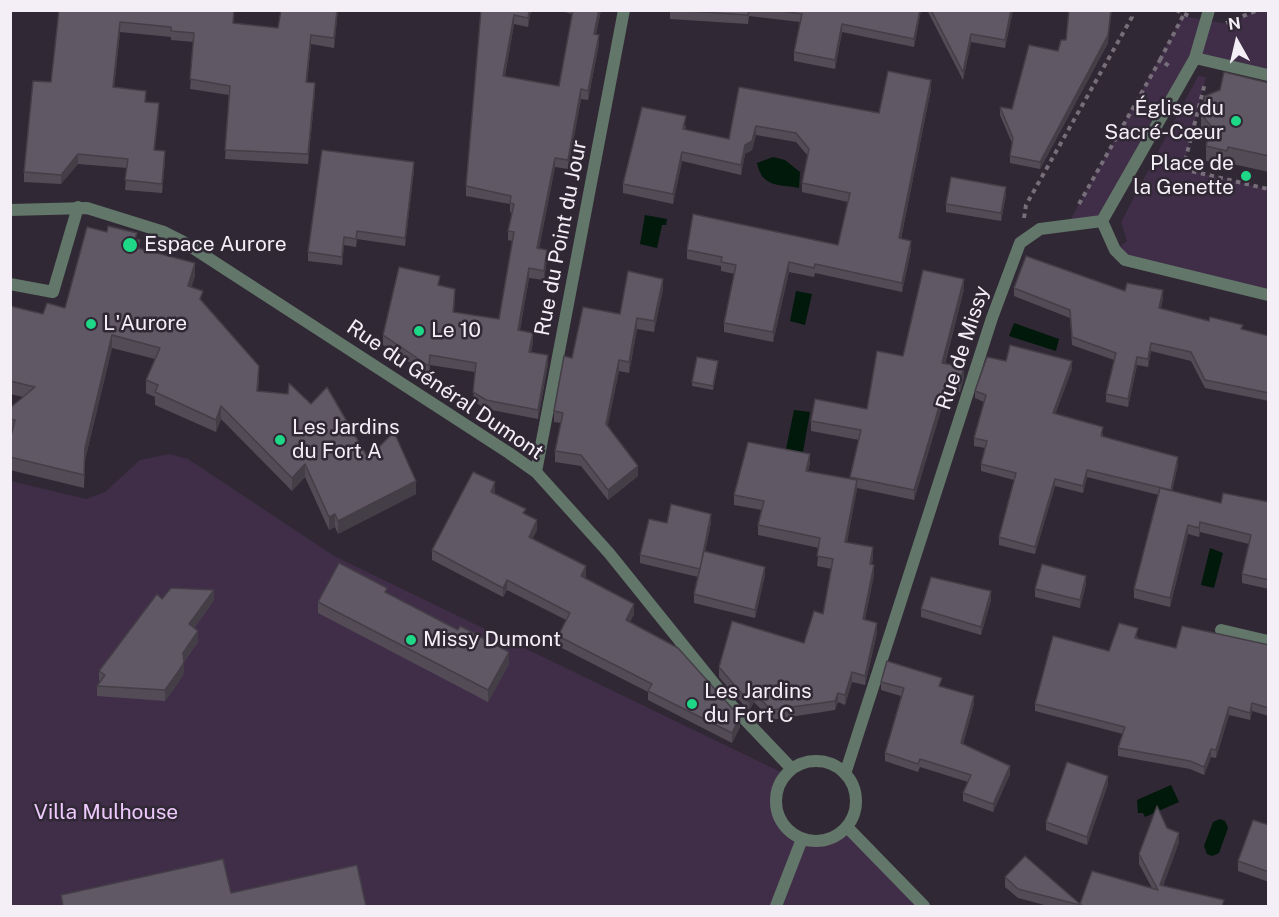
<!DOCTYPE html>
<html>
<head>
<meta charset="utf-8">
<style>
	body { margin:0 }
	#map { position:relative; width:1279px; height:917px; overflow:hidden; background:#302834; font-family:"Public Sans",sans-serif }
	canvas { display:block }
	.frame { position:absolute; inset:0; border:12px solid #f4eef6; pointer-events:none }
	.north { position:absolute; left:1207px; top:12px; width:60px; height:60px; -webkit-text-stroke:4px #302834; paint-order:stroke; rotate:352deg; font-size:16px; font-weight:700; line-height:24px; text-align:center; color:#f4eef6 }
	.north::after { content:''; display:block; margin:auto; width:21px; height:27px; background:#f4eef6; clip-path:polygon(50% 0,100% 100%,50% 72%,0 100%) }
</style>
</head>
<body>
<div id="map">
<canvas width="1279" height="917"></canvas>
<div class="frame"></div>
<div class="north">N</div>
</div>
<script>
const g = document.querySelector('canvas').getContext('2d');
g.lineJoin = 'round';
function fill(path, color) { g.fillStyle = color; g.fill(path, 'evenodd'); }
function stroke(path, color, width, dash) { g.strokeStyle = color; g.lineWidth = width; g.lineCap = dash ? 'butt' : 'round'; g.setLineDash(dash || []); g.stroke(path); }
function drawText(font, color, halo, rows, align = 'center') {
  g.font = font + ' "Public Sans",sans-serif'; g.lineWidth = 5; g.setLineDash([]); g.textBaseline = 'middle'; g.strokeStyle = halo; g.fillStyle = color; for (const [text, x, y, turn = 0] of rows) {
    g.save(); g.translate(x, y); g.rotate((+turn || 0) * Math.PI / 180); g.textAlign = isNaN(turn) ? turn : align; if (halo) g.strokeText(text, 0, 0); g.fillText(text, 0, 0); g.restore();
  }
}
fill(new Path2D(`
	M1258 11H1268V75L1195 58 1102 221 1067 226 1183 16 1228 24Z
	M1198 76 1206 77 1183 169 1268 189V295L1125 260 1115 250 1127 241 1121 222Z
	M169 454 188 459 334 556 787 775C753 816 805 862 847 827L924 906H11V481L86 499 105 492 140 460Z`), '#402e48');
fill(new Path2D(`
	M773 157 785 160 800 172 799 188C779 184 762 188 757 163Z
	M645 215 667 219 666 225H662L657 248 640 244Z
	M796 291 812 294 805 325 790 321Z
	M1014 323 1059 339 1056 351 1009 336Z
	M794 410 810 412 803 452 786 449Z
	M1210 548 1223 553 1214 588 1201 585Z
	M1171 785 1179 802 1145 817 1143 813H1138L1137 800Z
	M1220 819 1225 821 1228 828 1219 853 1212 856 1207 854 1204 846 1213 822Z`), '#01190b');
stroke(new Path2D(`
	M1176 10 1189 16
	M1226 23 1258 10
	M1160 60 1183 16
	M1157 163 1268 189
	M1183 169 1205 83
	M1079 204 1160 60 1169 66
	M1024 218 1026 205 1132 17V10`), '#766e79', 4, [4.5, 4.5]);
stroke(new Path2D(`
	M10 284 53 292 78 207`), '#627669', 12);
stroke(new Path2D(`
	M1195 58 1268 75
	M10 210 87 208 164 232 182 241 509 453 536 472 609 553 733 707 792 769
	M1102 221 1195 58 1209 10
	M1102 221 1115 250 1125 260 1268 295
	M536 472 624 10
	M1221 630 1268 641
	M776 801a40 40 0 1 1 80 0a40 40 0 1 1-80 0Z
	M845 774 992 318 1020 243 1040 229 1102 221
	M847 827 924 906
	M776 906 802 839`), '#627669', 12);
fill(new Path2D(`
	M59 10H234L233 23 278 28 281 10H338L334 48 311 44 307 82 315 92 308 164 225 159 229 95 190 89 194 42 171 40V37L120 32 114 88 146 102 159 112 154 150 165 160 162 193 125 190 127 168 78 164 61 184 24 182V172L51 82Z
	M481 10H531L528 27 514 24 505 76 559 86 572 14 557 10H601L596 34 599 44 588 100 581 99 568 169 555 167 539 249 547 259 544 280 529 278 520 330 533 342 531 353 548 364 538 419 486 409 473 401 475 372 430 365 429 375 383 345V335L440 286 455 298 454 312 499 319 512 241 508 240V231L512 213 510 212V204L466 196V186Z
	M670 10H921L914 47 842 32 835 69 794 61V52L800 22 749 16 748 24 670 19Z
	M927 10H1013L1005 48 971 42 963 80Z
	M1108 43 1040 169 1010 163V156L1012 143 1000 115V107L1012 109 1058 51Z
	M1269 83V172L1228 163 1227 166 1206 161V146L1208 138 1201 130V114Z
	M739 87 879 113 931 89 901 239 911 250 902 292 815 273 814 277 789 272 773 342 724 332V323L735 274 721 271V266L687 259V250L838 245 848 202 802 192V183L808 156 796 142 756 135 752 150 745 154 741 175 682 161 673 204 623 193V184L686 125 685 130 729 139Z
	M414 170 405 246 357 239 356 247 344 245 342 265 308 261V252Z
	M1006 195 1001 221 946 212V204Z
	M137 239 140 249 195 276 191 287 259 379 258 391 311 404 368 458 416 494 338 534 335 527 329 530 305 477 292 491 221 419 216 432 155 405V397L146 393V380L155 359 112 348 85 460 84 488 10 470V440L12 432H10V408L23 397 10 394V306L43 314 65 308Z
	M1014 288 1125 291 1163 298 1161 308 1269 336V401L1205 388 1191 361 1151 351 1148 367 1137 365 1128 407 1106 402V394L1114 360 1072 345 1070 318 1014 296Z
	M663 289 654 332 637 329 629 373 619 371 607 427 638 476 608 500 581 466 555 462V451L561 423 554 422V411L572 358 620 314Z
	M964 289 945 364 964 377 960 392 948 387 914 500 857 488 847 542 873 556 872 565 874 575 865 619 877 633 865 685 852 682 845 705 838 702 835 710 771 720 754 702 749 711 719 677V667L804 643 823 614 832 569 817 566 819 548 758 535V525L762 510 734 505V495L810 463 808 471 850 479 859 440 811 431V421L867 409 903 356Z
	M1006 361 1072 369 1055 414 1103 434V436L1178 464 1172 491 1221 503 1269 502V589L1242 583V574L1249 544 1200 532 1199 537 1188 534 1170 607 1134 598V589L1159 495 1087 477 1083 493 1055 486 1035 554 999 545V537L1014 480 981 471V464L985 448 974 446V438L984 402 975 398V391Z
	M718 365 713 390 692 386V382Z
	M495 492 494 494 526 514 537 530 532 539 586 576 585 578 634 614 630 622 740 727 732 743 648 700V692L558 646V636L566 620 507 590 503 597 432 560V550Z
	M667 523H711L705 551 765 575 755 618 694 603V594L698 577 640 563V555Z
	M1086 584 1080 608 1035 597V589Z
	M387 593 509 664 488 702 318 613V602Z
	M162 599 214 600 194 628 198 642 184 662V673L180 680 165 701 97 696V686L100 682 99 681V671Z
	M991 600 981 635 921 617V609Z
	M1138 636 1137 639 1176 648 1269 645V716L1252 711 1250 720 1229 715 1216 758 1211 757 1204 775 1190 769 1118 756V748L1123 734 1035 711V704L1109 651Z
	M881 682 942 686V687L974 704 963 744 1010 774 993 812 963 801V793L968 782 920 767 918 772 885 761V753L901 696 881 690Z
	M1108 784 1087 845 1046 830V822Z
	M1269 825V882L1238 871V861Z
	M1167 828 1179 842 1163 886 1224 906H1048L1018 898 1005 887V877L1080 904 1152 888 1139 864V854Z`), '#534c57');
fill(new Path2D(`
	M337 10H338L334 48V38Z
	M529 10H531L528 27V18Z
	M599 10H601L594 43V34Z
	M920 10H921L914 47V39Z
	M1011 10H1013L1005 48V40Z
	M1111 10H1112L1108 43 1040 169V162Z
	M514 15V24L503 85V76Z
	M120 22V32L113 97V87Z
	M842 24V32L835 69V60Z
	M971 34V42L963 80V72Z
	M311 35V44L306 91V82Z
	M599 35V44L588 100V91Z
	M931 80V89L899 248V238Z
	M315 83V92L308 164V154Z
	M581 89V99L568 169V160Z
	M159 103V112L154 159V150Z
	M756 126V135L752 150 745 154 741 175V165L745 145Z
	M165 151V160L162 193V184Z
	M682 152V161L673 204V194Z
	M78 154V164L61 184V175Z
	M555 158V167L537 258V248Z
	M414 162V170L405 246V238Z
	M1006 187V195L1001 221V213Z
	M344 237V245L342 265V257Z
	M911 241V250L902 292V283Z
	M547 250V259L544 280V271Z
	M789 262V272L773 342V332Z
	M195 263V276L188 299V286Z
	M529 268V278L518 339V330Z
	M663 279V289L654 332V321Z
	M964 279V289L942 374V363Z
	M1163 290V298L1159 316V308Z
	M637 318V329L629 373V362Z
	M533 333V342L529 362V352Z
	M112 335V348L85 460 84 488 85 448Z
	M1151 343V351L1148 367V359Z
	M548 355V364L538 419V410Z
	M1137 357V365L1128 407V399Z
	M619 360V371L606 435V424Z
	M1072 361V369L1053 421V413Z
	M964 367V377L960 392V381Z
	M948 377V387L914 500V490Z
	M221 406V419L216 432V420Z
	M810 454V463L806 480V471Z
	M1178 457V464L1171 498V490Z
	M305 464V477L292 491V478Z
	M638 466V476L608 500V490Z
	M1087 470V477L1083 493V486Z
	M1055 479V486L1035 554V547Z
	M857 480V490L845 551V542Z
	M416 481V494L338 534V521Z
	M495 482V492L491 502V492Z
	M335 514V527L329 530V517Z
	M711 514V523L700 577V569Z
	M537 520V530L529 546V537Z
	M1200 522V532L1199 537V528Z
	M1188 525V534L1170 607V598Z
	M873 547V556L870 574V564Z
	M874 565V575L863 628V619Z
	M586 566V576L581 585V576Z
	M765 567V575L755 618V610Z
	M1086 576V584L1080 608V600Z
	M507 580V590L503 597V588Z
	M214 590V600L189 634V624Z
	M991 591V600L981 635V627Z
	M634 604V614L626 630V620Z
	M877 623V633L865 685V676Z
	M198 631V642L184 662V673L180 680 165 701V690L183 653Z
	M509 652V664L488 702V690Z
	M852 672V682L845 705V695Z
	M754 692V702L749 711V702Z
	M838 693V702L835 710V701Z
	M974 696V704L961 752V743Z
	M1252 703V711L1250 720V713Z
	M1229 707V715L1216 758V750Z
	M740 717V727L732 743V733Z
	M1211 749V757L1204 775V767Z
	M1010 766V774L993 812V804Z
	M1108 776V784L1087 845V837Z
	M1179 833V842L1160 894V885Z`), '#443e47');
const building = new Path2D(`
	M59 10H234L233 23 278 28 281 10H337L334 38 311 35 306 82 315 83 308 154 225 150 230 86 190 79 194 33 171 31V27L120 22 113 87 146 91 145 102 159 103 154 150 165 151 162 184 125 180 128 159 78 154 61 175 24 172 33 81 51 82Z
	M481 10H529L528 18 514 15 503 76 559 86 573 10H599L594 34 599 35 588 91 581 89 568 160 555 158 537 248 547 250 544 271 529 268 518 330 533 333 529 352 548 355 538 410 486 400 473 392 476 363 430 355 429 366 383 335 399 267 440 276 438 285 455 289 453 312 499 319 514 232 508 231 514 204 510 203 511 196 466 186Z
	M670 10H749L748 15Z
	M774 10H920L914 39 842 24 835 60 794 52 802 14Z
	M931 10H1011L1005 40 971 34 963 72Z
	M1069 10H1111L1108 35 1040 162 1010 156 1013 138 1000 107 1012 109 1029 45 1058 51 1061 40H1066Z
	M888 71 931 80 899 238 911 241 902 283 815 264 814 268 789 262 773 332 724 323 736 265 721 262 722 257 687 250 693 214 838 245 850 193 802 183 809 149 796 133 756 126 752 141 745 145 741 165 682 152 673 194 623 184 642 107 686 116 683 129 729 139 739 87 879 113Z
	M1224 72 1269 83V156L1228 147 1227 151 1206 146 1211 126 1201 114 1205 96 1220 90Z
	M322 150 414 162 405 238 357 231 356 239 344 237 342 257 308 252Z
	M951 177 1006 187 1001 213 946 204Z
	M108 226 137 233 135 239 140 240 138 248 195 263 188 286 203 291 200 299 259 366 257 391 288 394 289 383 311 404 327 387 368 458 394 432 416 481 338 521 335 514 329 517 305 464 292 478 221 406 216 420 155 392 158 385 146 380 160 348 112 335 85 448 84 475 10 457V440L15 420 10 419V408L35 387 10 381V306L43 314 47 303 65 308 87 227 107 232Z
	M1026 256 1125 291 1127 283 1163 290 1159 308 1209 321 1210 317 1243 325 1241 329 1269 336V393L1205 380 1191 352 1151 343 1148 359 1137 357 1128 399 1106 394 1116 353 1072 337 1070 310 1014 288Z
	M923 270 964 279 942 363 964 367 960 381 948 377 914 490 850 477 861 430 811 421 815 399 867 409 877 351 903 356Z
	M628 271 663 279 654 321 637 318 629 362 619 360 606 424 638 466 608 490 581 455 555 451 563 413 554 411 564 356 572 358 583 307 620 314Z
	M1010 345 1072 361 1053 413 1103 427 1101 436 1178 457 1171 490 1087 470 1083 486 1055 479 1035 547 999 537 1016 473 981 464 987 441 974 438 986 395 975 391 987 357 1006 361Z
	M697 357 718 361 713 386 692 382Z
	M748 442 810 454 806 471 857 480 845 542 873 547 870 564 874 565 863 619 877 623 865 676 852 672 845 695 838 693 835 701 771 710 754 692 749 702 719 667 732 621 804 643 814 611 823 614 833 559 817 556 820 538 758 525 764 501 734 495Z
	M473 472 495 482 491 492 526 509 523 513 537 520 529 537 586 566 581 576 634 604 626 620 678 648 740 717 732 733 648 691 652 684 558 636 570 613 507 580 503 588 432 550Z
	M1160 488 1221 503 1223 493 1269 502V580L1242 574 1251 535 1200 522 1199 528 1188 525 1170 598 1134 589Z
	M671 504 711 514 700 569 640 555 649 519 667 523Z
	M704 551 765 567 755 610 694 594Z
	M339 563 387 588 385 592 458 630 460 626 509 652 488 690 318 602Z
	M1042 564 1086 576 1080 600 1035 589Z
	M931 577 991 591 981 627 921 609Z
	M171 588 214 590 189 624 198 631 183 653 184 662 180 669 165 690 97 686 105 675 99 671 157 594 162 599Z
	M1119 623 1138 628 1135 638 1176 648 1182 626 1269 645V708L1252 703 1250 713 1229 707 1216 750 1211 749 1204 767 1190 761 1118 748 1125 727 1035 704 1053 636 1109 651Z
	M887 661 942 678 939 686 974 696 961 743 1010 766 993 804 963 793 971 775 920 759 918 764 885 753 904 688 881 682Z
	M1067 762 1108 776 1087 837 1046 822Z
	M1157 806 1167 828 1179 833 1160 885 1224 900 1222 906H1084L1018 889 1005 877 1025 856 1080 904 1092 871 1158 890 1139 854Z
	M1253 820 1269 825V872L1238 861Z
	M223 859 231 893 357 865 366 906H63L61 895Z`);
fill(building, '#615865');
stroke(building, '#443e47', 1.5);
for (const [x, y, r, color] of [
	[1236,121,6,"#1fd887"],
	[1246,176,6,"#1fd887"],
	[130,245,8,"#1fd887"],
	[91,324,6,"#1fd887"],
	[419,331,6,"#1fd887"],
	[280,440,6,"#1fd887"],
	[411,640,6,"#1fd887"],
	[692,704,6,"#1fd887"]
]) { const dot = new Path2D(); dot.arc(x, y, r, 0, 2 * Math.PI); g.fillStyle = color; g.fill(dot); stroke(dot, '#302834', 2); }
drawText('21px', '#f4eef6', '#302834', [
	["Église du",1224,109,"right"],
	["Sacré-Cœur",1224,133,"right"],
	["Place de",1234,164,"right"],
	["la Genette",1234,188,"right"],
	["Espace Aurore",144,245],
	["L'Aurore",103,324],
	["Le 10",431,331],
	["Les Jardins",292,428],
	["du Fort A",292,452],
	["Missy Dumont",423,640],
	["Les Jardins",704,692],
	["du Fort C",704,716]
], 'left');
drawText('21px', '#f4eef6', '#302834', [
	["Rue du Point du Jour",561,238,-79],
	["Rue de Missy",963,348,-72],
	["Rue du Général Dumont",445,390,34]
]);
drawText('21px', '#eec9fd', '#302834', [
	["Villa Mulhouse",106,813]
]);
</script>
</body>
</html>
